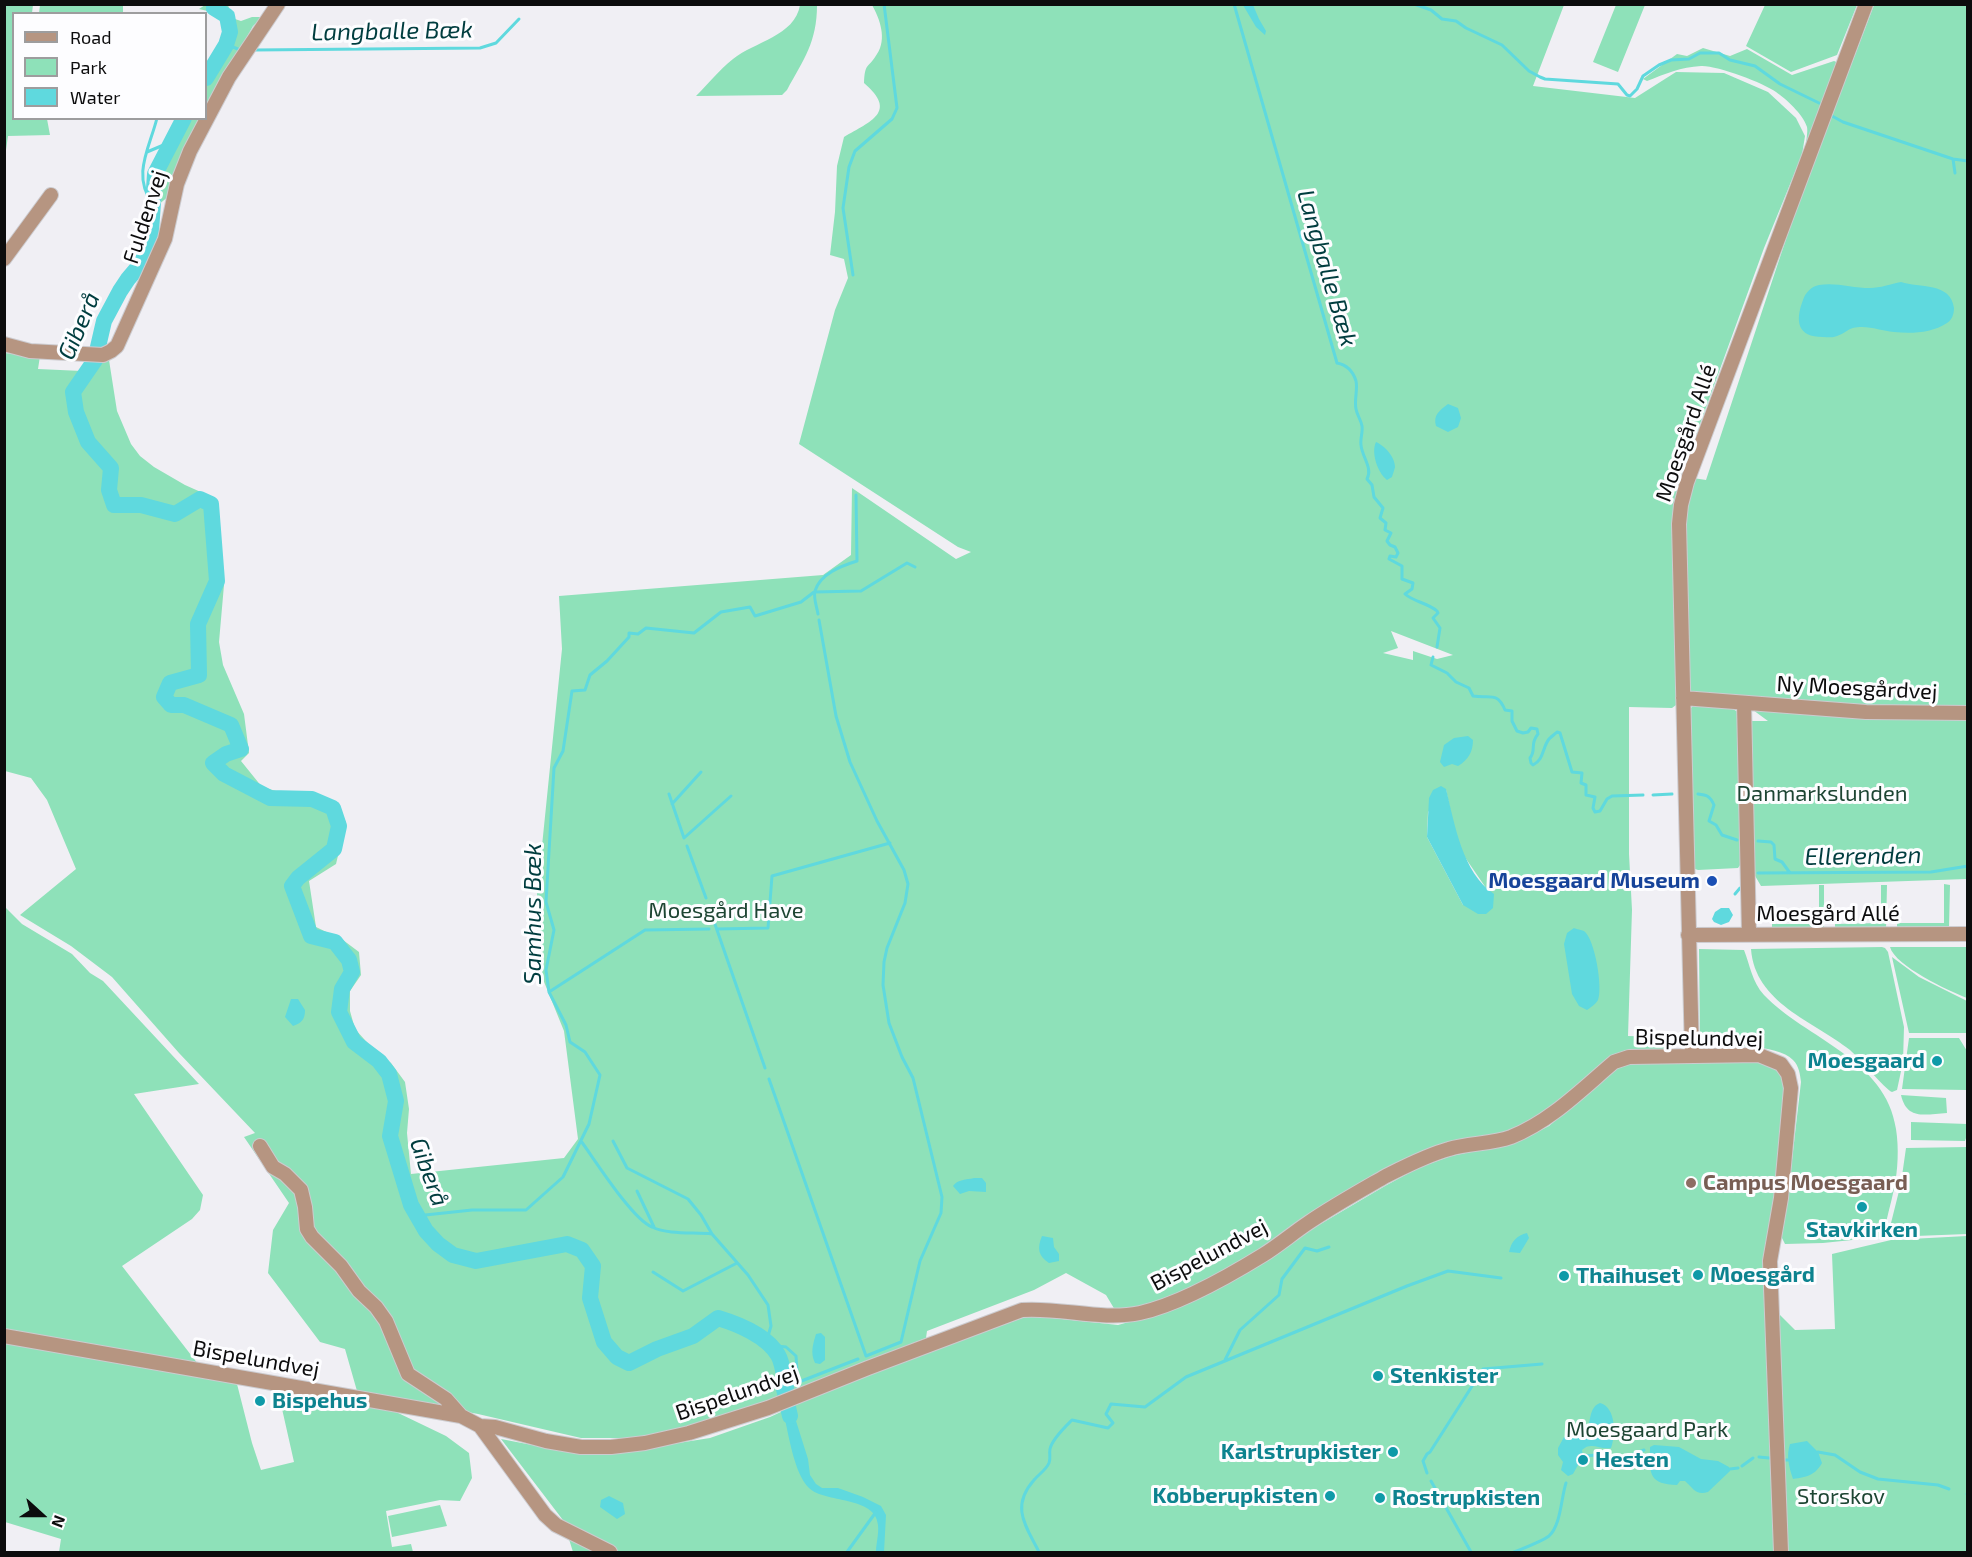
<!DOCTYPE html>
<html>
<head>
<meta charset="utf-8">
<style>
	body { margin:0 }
	#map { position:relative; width:1972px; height:1557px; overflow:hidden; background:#f0eff4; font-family:"Exo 2",sans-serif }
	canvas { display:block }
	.frame { position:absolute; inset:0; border:6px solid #0c0c0d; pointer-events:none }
	.legend { position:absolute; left:12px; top:12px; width:195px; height:108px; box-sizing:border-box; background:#fdfdff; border:2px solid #9d9d9e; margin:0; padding:8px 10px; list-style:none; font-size:18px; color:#0c0c0d }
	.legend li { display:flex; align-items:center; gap:12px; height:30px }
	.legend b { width:30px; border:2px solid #9d9d9e }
	.north { position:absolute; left:12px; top:1485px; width:60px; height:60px; -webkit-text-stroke:4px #fdfdff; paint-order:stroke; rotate:111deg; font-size:16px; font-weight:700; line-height:24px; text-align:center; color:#0c0c0d }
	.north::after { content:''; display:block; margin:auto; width:21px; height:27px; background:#0c0c0d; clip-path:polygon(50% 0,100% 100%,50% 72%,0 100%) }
</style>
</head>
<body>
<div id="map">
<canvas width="1972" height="1557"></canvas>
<div class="frame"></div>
<ul class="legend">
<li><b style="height:8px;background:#b69581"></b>Road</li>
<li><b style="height:16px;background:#8ee1b9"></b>Park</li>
<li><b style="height:16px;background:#5fd9de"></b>Water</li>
</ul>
<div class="north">N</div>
</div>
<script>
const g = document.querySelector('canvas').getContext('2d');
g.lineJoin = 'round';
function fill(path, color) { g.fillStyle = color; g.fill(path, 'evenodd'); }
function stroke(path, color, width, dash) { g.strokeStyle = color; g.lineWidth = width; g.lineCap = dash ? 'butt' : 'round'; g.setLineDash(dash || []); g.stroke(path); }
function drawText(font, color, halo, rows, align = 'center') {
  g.font = font + ' "Exo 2",sans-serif'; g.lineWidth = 6; g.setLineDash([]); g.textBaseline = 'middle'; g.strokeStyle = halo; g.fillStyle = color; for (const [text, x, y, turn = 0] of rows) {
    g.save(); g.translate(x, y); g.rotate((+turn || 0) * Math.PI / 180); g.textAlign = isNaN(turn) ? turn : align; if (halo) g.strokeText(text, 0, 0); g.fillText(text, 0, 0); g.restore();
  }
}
fill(new Path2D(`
	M4 5H33L32 13 14 14V118L47 119 50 135 8 136 5 157Z
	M40 5H123V13H39Z
	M205 5H228L232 18 241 21 252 17H263L253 26 206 110V70L226 33 223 19 212 12 199 9Z
	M800 5H817C817 42 804 59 787 90L782 95 696 96C708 84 719 70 733 59 754 42 795 36 800 5Z
	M872 5H1564L1533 86 1635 98 1676 72 1724 73 1768 92 1796 118 1805 136 1802 155 1764 248 1692 446 1680 476 1706 480 1796 209 1874 5H1967V879L1761 886 1751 869 1749 721H1768L1753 710 1752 700 1692 693 1672 708 1629 707V854L1632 910 1628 1036 1668 1037 1669 1051 1630 1052 1547 1111 1527 1124 1505 1133 1457 1143 1224 1271 1163 1302 1115 1310 1106 1295 1066 1273 1034 1290 927 1331 926 1338 734 1414 647 1438H581L478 1414 357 1391 345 1349 320 1342 268 1273 273 1230 289 1203 244 1137 255 1133 179 1053 112 977 71 946 20 915 76 869 47 800 31 778 5 771 4 353 40 356 38 369 82 371 90 360H109L117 411 131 444 140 456 154 467 185 485 212 497 216 501 220 525 224 585 219 642 223 665 244 714 249 753 241 761 262 787 276 791 313 794 332 800 346 822 336 864 309 881 316 927 343 940 359 952 361 975 350 991V1011L355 1029 373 1049 391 1063 405 1082 409 1109 407 1133 411 1174 564 1158 578 1139 564 1031 538 967 536 905 562 649 559 596 823 575 851 555 852 488 956 559 971 552 958 547 799 444 835 310 848 278 844 259 830 255 835 212 837 166 844 137C871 121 898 112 864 83 865 62 868 69 877 54 887 39 880 19 872 5ZM1391 631 1453 655 1437 659 1413 651V660L1383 653 1398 648ZM1446 790 1453 823 1462 853 1486 888 1463 905 1427 837 1428 812Z
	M1616 5H1645L1618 72 1593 62Z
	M1765 5V4L1857 5 1837 55 1791 72 1746 46Z
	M1703 48 1730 56 1747 49 1792 75 1834 61 1839 63 1806 146C1806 140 1808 132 1807 127 1803 114 1786 99 1776 92 1764 83 1716 65 1701 66 1681 67 1665 74 1647 81L1643 79 1677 54 1687 56Z
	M180 119H201L169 196 147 214 150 173Z
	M1697 705C1711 706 1727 704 1738 712L1743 861 1738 868 1698 870 1692 868 1689 710 1693 706Z
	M1944 884 1950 885 1949 928H1897V923H1944Z
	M1819 885H1824V928L1772 929V924H1819Z
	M1881 885H1887L1886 929 1835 928V924L1881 923Z
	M4 906 22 924 72 954 90 973 103 981 199 1084 134 1094 203 1195 200 1210 192 1219 122 1266 198 1364 5 1329Z
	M1882 947 1885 948 1888 952 1904 1027 1903 1062 1897 1090 1892 1092C1885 1089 1860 1059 1850 1050 1813 1021 1755 1003 1751 949Z
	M1890 947H1967V998C1949 991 1895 966 1890 947Z
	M1699 949 1744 950C1750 965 1752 982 1764 995 1806 1039 1886 1059 1896 1129 1899 1148 1898 1170 1894 1189 1891 1204 1886 1219 1884 1234L1881 1237 1823 1243 1785 1244 1781 1236 1787 1203 1801 1082C1800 1074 1799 1066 1793 1060 1777 1043 1723 1046 1700 1045Z
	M1892 957 1919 977 1967 1001V1033H1909Z
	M1909 1038H1959L1967 1051V1090L1902 1089Z
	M1750 1058 1776 1064 1786 1081 1774 1218 1775 1552H619L569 1528 501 1439 579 1454 614 1453 710 1438 770 1417 833 1388 1022 1318 1034 1316 1118 1325 1165 1312 1205 1292 1385 1186 1418 1168 1451 1156 1514 1143 1549 1126 1622 1063Z
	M1901 1095 1946 1098 1947 1113C1926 1114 1907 1121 1901 1095Z
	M1911 1122 1967 1124V1135L1965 1141 1911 1140Z
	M1967 1147V1234L1890 1237 1888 1235 1901 1183 1906 1148Z
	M1967 1236V1552H1788L1779 1314 1795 1330 1835 1329 1832 1254 1891 1240Z
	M4 1343 237 1384 252 1443 261 1470 294 1462 278 1391 394 1411 446 1436 469 1453 472 1478 460 1501 440 1500 386 1511 392 1547 411 1544 413 1552H59L61 1539 5 1522Z
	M440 1505 447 1526 392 1537 388 1516Z
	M568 1536 602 1552H573Z`), '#8ee1b9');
fill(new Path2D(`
	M1243 5H1253L1259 19 1266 31 1265 35 1256 27Z
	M1901 282C1919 288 1951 282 1954 308 1954 314 1952 320 1947 323 1932 333 1911 334 1894 332 1883 331 1873 327 1862 327 1848 327 1848 332 1837 336 1833 338 1828 337 1823 337 1797 337 1795 321 1803 300 1805 293 1812 286 1819 285 1835 282 1853 288 1870 288 1880 288 1891 284 1901 282Z
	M1448 404 1458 408 1461 418 1458 427 1448 432 1436 426C1433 415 1439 411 1448 404Z
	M1376 442C1385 446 1395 457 1395 467 1395 468 1392 477 1392 477L1387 480C1377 472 1371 452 1376 442Z
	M1468 736 1473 740C1473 752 1468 760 1458 766L1452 764 1444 767 1440 762 1444 745 1454 738Z
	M1441 786 1446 789C1455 825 1462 872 1494 894L1493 908 1486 914H1478L1463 905 1427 837 1429 798 1433 790Z
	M1721 908H1729L1733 915 1729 922 1721 925 1714 922 1712 919 1715 912Z
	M1574 928C1576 929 1582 930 1584 931 1595 939 1603 988 1598 1000 1595 1005 1591 1007 1587 1010L1579 1006 1572 994 1564 944 1567 933Z
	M291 999H298L305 1010C305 1019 302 1023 293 1026L285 1017Z
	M974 1178H982L986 1183V1192L969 1191 960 1194 953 1186C958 1179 966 1180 974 1178Z
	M1527 1233 1529 1238 1520 1253 1509 1252C1511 1242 1517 1235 1527 1233Z
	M1042 1236 1053 1238 1054 1247 1059 1254V1261L1049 1263C1038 1256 1037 1248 1042 1236Z
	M821 1333 825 1337V1360L820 1364 815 1363C810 1353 813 1344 816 1334Z
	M1600 1403C1616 1407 1616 1435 1611 1448 1600 1450 1591 1441 1582 1450L1583 1456 1573 1474 1568 1476 1561 1470 1563 1462 1558 1455V1448L1564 1437C1570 1435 1574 1438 1579 1436 1595 1429 1585 1409 1600 1403Z
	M791 1405 808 1459 810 1475 816 1484 822 1488H838L863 1497 881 1506 886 1515 884 1552H876C876 1544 879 1534 878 1525 876 1496 824 1503 809 1488 794 1473 789 1436 784 1415L783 1409Z
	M1807 1441 1818 1452 1822 1463C1815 1475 1808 1477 1793 1479 1789 1467 1786 1456 1790 1444Z
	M1654 1445 1679 1447 1701 1459 1718 1461 1729 1467 1730 1471 1708 1492C1696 1496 1693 1488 1685 1481H1680L1677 1485C1650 1484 1649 1475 1650 1450V1447Z
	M609 1496 623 1503 625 1514 617 1519 600 1507 601 1500Z`), '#5fd9de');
stroke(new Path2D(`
	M1234 4 1337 363C1347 365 1353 371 1356 381 1358 389 1354 400 1356 409 1357 415 1361 420 1362 426 1363 432 1360 439 1361 445 1362 457 1373 468 1367 479L1372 485 1374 497 1383 508 1380 518 1386 523 1385 530 1391 533 1387 541 1390 545 1395 547 1398 553 1396 557 1390 556 1389 559 1402 566V579L1413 583 1412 589 1405 594C1414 602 1428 603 1437 611L1438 613 1433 618 1440 628 1437 647
	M1414 4 1431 10 1442 19 1456 21 1466 28 1502 45 1529 71 1540 77 1545 79 1618 84 1627 95 1630 96 1637 89 1643 76 1659 65 1671 60 1689 59 1700 53H1719L1730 60 1755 66 1780 84 1819 103
	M226 44 240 50 242 48
	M254 50 480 48 496 43 519 19
	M1832 116 1843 122 1953 159 1968 161
	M147 152 173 141
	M1953 159 1955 173
	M153 204C131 176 150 147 157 118
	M853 275 843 208 849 167 855 151 892 119 897 108 884 4
	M818 614C817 608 813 597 815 591 820 574 841 566 857 561L856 495
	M1433 657 1431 665 1447 673 1456 682 1469 688 1473 696C1490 699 1497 691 1505 710L1512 711V721L1517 731 1523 733 1528 732 1531 728 1537 729 1538 734C1529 745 1537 749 1530 758L1531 763 1533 765C1544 760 1542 748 1549 739 1550 738 1556 733 1557 732L1560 733 1572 772 1582 773 1581 783 1586 785V795L1595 797 1593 808 1595 812 1600 811 1607 799 1612 796 1643 795
	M669 794 684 838 731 796
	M1698 794C1707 795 1710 796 1714 805L1709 821 1716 825 1722 835 1737 840
	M1653 795 1672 794
	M672 804 701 772
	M1758 841 1771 842 1774 845 1775 859 1782 862 1790 873
	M687 846 706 898
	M1758 873 1931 872 1968 866
	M1735 894 1740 888
	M709 907 765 1068
	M717 929 768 928 772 876 890 843
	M549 992 645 930 709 929
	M769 1079 866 1356 901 1342 920 1261 941 1213 942 1197 913 1078 902 1057 889 1023 883 985 884 962 887 948 905 903 908 884 904 870 877 821 850 762 836 716 819 620
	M581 1141C595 1160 632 1219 652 1227 669 1235 693 1232 712 1234L748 1275 768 1305 771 1326 766 1343
	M613 1141 627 1168 688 1199 701 1215 712 1234
	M637 1191 654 1227
	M416 1216 472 1210H526L563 1177 589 1124 600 1075 585 1052 570 1042 566 1025 549 992 546 970 554 930 546 902 554 768 563 751 572 691 585 690 590 675 607 661 629 637V633L638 634 646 628 694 633 721 612 750 607 755 616 801 602 814 592 861 591 907 563 915 567
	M653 1272 683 1291 737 1263
	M768 1345 786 1347 796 1356 797 1370 787 1386
	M1225 1360 1240 1330 1279 1295 1282 1279 1305 1248 1317 1251 1329 1247
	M786 1387 858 1359
	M1818 1452 1835 1455 1860 1472 1878 1479 1938 1485 1949 1489
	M1583 1456 1597 1455 1619 1460 1644 1450
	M1759 1457 1769 1458
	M1785 1460H1788
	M1742 1466 1753 1458
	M1730 1469 1738 1468
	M1427 1473 1423 1461 1427 1454 1430 1452 1483 1369 1542 1364
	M1431 1481 1471 1552
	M1967 1494H1968
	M847 1552 876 1512
	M1039 1552C1026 1526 1010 1507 1034 1480 1039 1474 1046 1470 1049 1463 1051 1458 1049 1454 1050 1449 1052 1439 1065 1427 1072 1420L1108 1428 1113 1423 1106 1414 1111 1404 1145 1407 1186 1377 1407 1286 1448 1271 1501 1278
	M1514 1552C1524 1548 1541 1542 1549 1536 1561 1525 1561 1498 1566 1483`), '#5fd9de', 3);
stroke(new Path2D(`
	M206 78 226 45 230 32 227 16 214 8 215 4
	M184 118 155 174 150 246 139 266 128 279 120 291 104 321 95 360 73 392 76 412 88 442 111 468 109 490 114 505H141L175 514 200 499 211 504 217 581 198 624 199 675 170 683 164 697 171 705H184L231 725 241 749 226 754 213 763 224 774 270 798 312 799 333 808 339 826 334 849 298 878 292 886 311 936 335 942 349 960 352 972 342 989 339 1012 354 1042 379 1061 389 1074 396 1101 390 1136 411 1205 426 1231 438 1244 453 1255 476 1261 567 1244 582 1250 593 1266 590 1298 604 1342 617 1357 629 1363 657 1349 693 1336 718 1318C738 1324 767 1336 778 1355 783 1363 784 1378 786 1387L784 1389 790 1416`), '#5fd9de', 16);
const minor = new Path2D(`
	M4 259 51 195
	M4 344 30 351 103 355 111 351 117 346 165 239 177 184 190 151 229 77 278 4
	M1683 698 1866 712 1968 713
	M1744 703 1749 935
	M1688 935 1968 934
	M1692 1055 1679 524 1681 505 1687 482 1866 4
	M260 1146 273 1167 285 1174 301 1190 305 1207 307 1229 312 1237 341 1266 359 1291 376 1307 386 1321 408 1374 446 1399 461 1416
	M4 1336 461 1416 480 1426 495 1427 546 1441 581 1447H611L645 1443 689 1433 768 1408 868 1368 1022 1310C1061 1307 1101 1321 1140 1313 1180 1304 1229 1276 1263 1255 1279 1245 1293 1233 1308 1223 1333 1206 1360 1191 1386 1176 1406 1166 1427 1155 1449 1149 1469 1143 1492 1144 1511 1137 1551 1121 1582 1089 1614 1062L1629 1057 1759 1055 1781 1064 1788 1074 1791 1088 1781 1198 1770 1261 1781 1552
	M480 1426 545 1515 556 1525 610 1552`);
stroke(minor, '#cccbcf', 16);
stroke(minor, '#b69581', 14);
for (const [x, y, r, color] of [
	[1712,881,6,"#1a4fb4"],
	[1937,1061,6,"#0f9aa8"],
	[1691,1183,6,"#8d6e63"],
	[1862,1207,6,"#0f9aa8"],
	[1698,1275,6,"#0f9aa8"],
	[1564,1276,6,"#0f9aa8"],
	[1378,1376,6,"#0f9aa8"],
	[260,1401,6,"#0f9aa8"],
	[1393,1452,6,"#0f9aa8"],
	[1583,1460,6,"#0f9aa8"],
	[1330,1496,6,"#0f9aa8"],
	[1380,1498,6,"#0f9aa8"]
]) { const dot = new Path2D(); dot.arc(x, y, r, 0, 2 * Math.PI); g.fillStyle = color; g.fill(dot); stroke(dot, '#fdfdff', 2); }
drawText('22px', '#0c0c0d', '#fdfdff', [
	["Fuldenvej",145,217,-72],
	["Moesgård Allé",1686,433,-71],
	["Ny Moesgårdvej",1857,688,3],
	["Moesgård Allé",1828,914],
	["Bispelundvej",1699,1038,1],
	["Bispelundvej",1209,1255,-28],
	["Bispelundvej",256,1359,10],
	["Bispelundvej",737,1393,-19]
]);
drawText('22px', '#1d4533', '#fdfdff', [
	["Danmarkslunden",1822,794],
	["Moesgård Have",726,911],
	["Moesgaard Park",1647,1430],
	["Storskov",1841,1497]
]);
drawText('bold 22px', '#164399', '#fdfdff', [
	["Moesgaard Museum",1700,881]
], 'right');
drawText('bold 22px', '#0d838f', '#fdfdff', [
	["Moesgaard",1925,1061,"right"],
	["Stavkirken",1862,1230,"center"],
	["Moesgård",1710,1275],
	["Thaihuset",1576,1276],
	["Stenkister",1390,1376],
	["Bispehus",272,1401],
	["Karlstrupkister",1381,1452,"right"],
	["Hesten",1595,1460],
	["Kobberupkisten",1318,1496,"right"],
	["Rostrupkisten",1392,1498]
], 'left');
drawText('bold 22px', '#785e54', '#fdfdff', [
	["Campus Moesgaard",1703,1183]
], 'left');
drawText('italic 24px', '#003d3f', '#fdfdff', [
	["Langballe Bæk",392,31,-1],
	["Langballe Bæk",1327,268,74],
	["Giberå",79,326,-67],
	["Ellerenden",1863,856,-1],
	["Samhus Bæk",533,914,-90],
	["Giberå",429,1172,70]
]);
</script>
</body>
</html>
